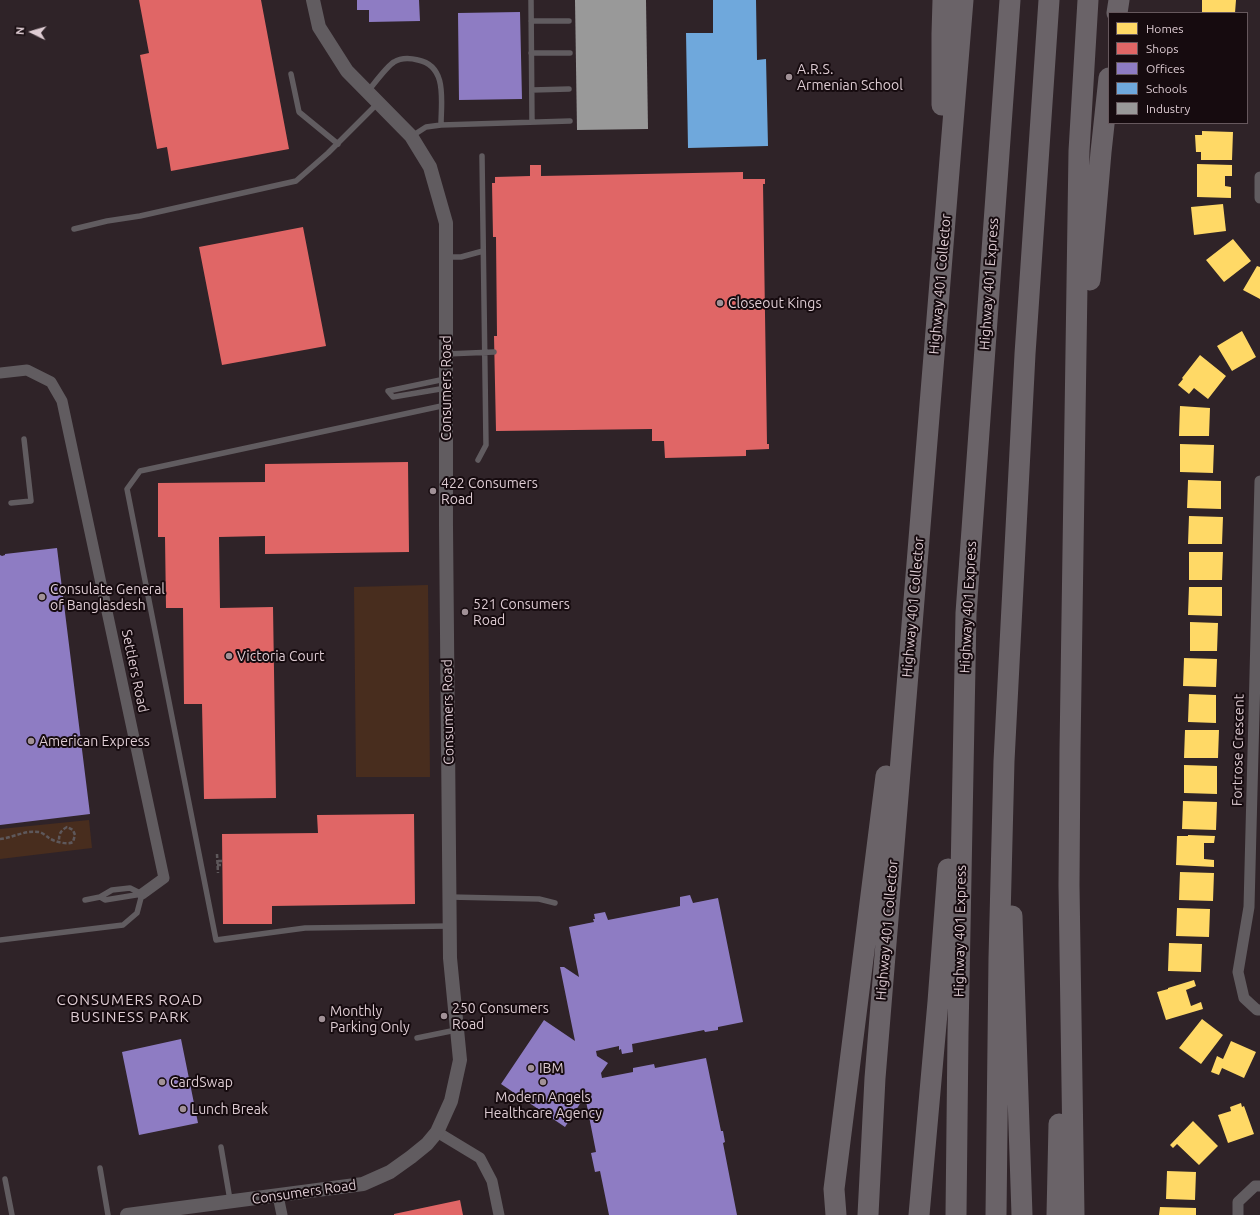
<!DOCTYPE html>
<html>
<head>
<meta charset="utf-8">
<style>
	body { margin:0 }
	#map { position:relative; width:1260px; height:1215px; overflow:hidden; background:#2f2328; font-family:Ubuntu,sans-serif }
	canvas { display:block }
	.legend { position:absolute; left:1108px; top:12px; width:140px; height:112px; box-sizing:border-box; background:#160b0f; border:1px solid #66585d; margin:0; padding:5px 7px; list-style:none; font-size:12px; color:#deccd3 }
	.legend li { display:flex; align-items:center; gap:8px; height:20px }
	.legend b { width:20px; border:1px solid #66585d }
	.north { position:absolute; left:12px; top:12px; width:40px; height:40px; -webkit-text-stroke:3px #160b0f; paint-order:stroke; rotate:275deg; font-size:11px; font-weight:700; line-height:16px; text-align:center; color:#deccd3 }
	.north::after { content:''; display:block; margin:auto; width:14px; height:18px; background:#deccd3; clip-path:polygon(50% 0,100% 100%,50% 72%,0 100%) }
</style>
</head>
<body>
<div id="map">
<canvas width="1260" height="1215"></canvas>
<ul class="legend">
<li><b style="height:11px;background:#ffd966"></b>Homes</li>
<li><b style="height:11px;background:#e06666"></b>Shops</li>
<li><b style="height:11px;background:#8e7cc3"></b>Offices</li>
<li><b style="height:11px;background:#6fa8dc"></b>Schools</li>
<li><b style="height:11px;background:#999"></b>Industry</li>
</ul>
<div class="north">N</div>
</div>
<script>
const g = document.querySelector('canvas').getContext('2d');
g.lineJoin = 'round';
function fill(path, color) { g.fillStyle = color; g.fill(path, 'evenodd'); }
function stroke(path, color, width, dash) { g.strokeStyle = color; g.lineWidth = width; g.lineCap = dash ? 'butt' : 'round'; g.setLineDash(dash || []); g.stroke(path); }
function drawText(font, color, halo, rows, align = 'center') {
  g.font = font + ' Ubuntu,sans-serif'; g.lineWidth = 4; g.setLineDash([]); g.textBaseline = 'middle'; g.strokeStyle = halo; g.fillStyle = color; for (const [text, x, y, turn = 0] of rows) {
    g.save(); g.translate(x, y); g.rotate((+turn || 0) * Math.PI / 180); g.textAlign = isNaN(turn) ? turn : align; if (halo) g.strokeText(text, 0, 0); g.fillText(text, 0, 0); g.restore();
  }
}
fill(new Path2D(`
	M428 585 430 777H356L354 587Z
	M89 820 92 848 0 859V829Z`), '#482d1e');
fill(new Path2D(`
	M1202 0H1236L1235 13H1202Z
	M1202 131 1233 132 1232 160H1201V152H1196L1195 135H1202Z
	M1197 164 1232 165V176H1225V186L1231 187V198L1197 197Z
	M1223 204 1226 231 1194 235 1191 207Z
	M1233 239 1251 261 1224 282 1206 260Z
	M1257 266 1260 267V299L1243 290Z
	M1242 331 1256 357 1232 371 1217 346Z
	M1200 355 1226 376 1208 399 1194 388 1189 394 1178 385 1183 379 1182 378Z
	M1180 406 1210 408 1209 436H1179Z
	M1180 444 1214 445 1213 473 1180 472Z
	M1188 480 1221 481V509L1187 508Z
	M1189 516 1223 517 1222 544H1188Z
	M1189 552H1223L1222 580H1189Z
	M1189 587H1222V616L1188 615Z
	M1190 622 1218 623 1217 651H1190Z
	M1184 658 1217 659 1216 687 1183 686Z
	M1189 694 1216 695V723L1188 722Z
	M1185 730H1219L1218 758H1184Z
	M1184 765 1217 766V794L1184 793Z
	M1183 801 1217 802 1216 830 1182 829Z
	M1188 835 1215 836 1214 843H1204V859L1214 860V867L1176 865 1177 836H1188Z
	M1180 872 1214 873 1213 901 1179 900Z
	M1177 908 1210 909 1209 937 1176 936Z
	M1169 943 1202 944 1201 972 1168 971Z
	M1194 980 1196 986 1186 990 1191 1006 1201 1002 1203 1009 1166 1020 1157 992 1168 989V988Z
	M1202 1019 1223 1035 1201 1064 1179 1048Z
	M1231 1041 1256 1052 1244 1078 1222 1068 1219 1075 1211 1072 1217 1056 1223 1059Z
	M1241 1103 1242 1107 1244 1106 1254 1134 1228 1143 1218 1115 1231 1111 1230 1107Z
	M1193 1121 1218 1146 1199 1165 1177 1144 1173 1148 1170 1145Z
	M1167 1171 1196 1172 1195 1200 1166 1199Z
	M1160 1207 1196 1208V1215H1159Z`), '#ffd966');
fill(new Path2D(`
	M139 0H261L289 149 171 171 167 147 157 149 140 55 149 53Z
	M530 165H541V176L743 172V179H765V184H763L767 444H769V449L746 450V456L665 458 664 441H652V429L496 431 494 336H497L496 237H493L492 183H495V177L530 176Z
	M303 227 326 346 222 365 199 247Z
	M408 462 409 552 265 554V536L219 537 220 608 273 607 276 798 204 799 202 704H184L183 608H166L165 537H158V483L265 482V464Z
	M414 814 415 904 272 906V924H223L222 834 318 833 317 815Z
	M460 1200 463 1215H394V1214Z`), '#e06666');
fill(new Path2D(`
	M357 0H419L420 21 369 22V10H357Z
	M520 12 522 99 459 100 458 13Z
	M57 548 90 814 0 825V555L2 556 5 555V554Z
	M690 895 693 903 718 898 743 1022 718 1027V1030L705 1032 704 1030 632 1044 633 1052 622 1054 621 1049 619 1050V1046L596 1051 597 1056 608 1063 601 1073 602 1078 633 1072V1068L654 1064 655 1068 706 1058 721 1131H723L725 1142 723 1143 737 1215H609L600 1171 595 1172 591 1153 596 1152 585 1096 565 1127 501 1084 544 1020 575 1041 560 967H564L579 977 569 927 594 922 593 919H595L594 914 605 912 608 920 680 906V897Z
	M181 1039 198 1123 139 1135 122 1052Z`), '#8e7cc3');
fill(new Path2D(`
	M713 0H756L757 60 766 59 768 146 688 148 686 33H713Z`), '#6fa8dc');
fill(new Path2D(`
	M575 0H646L648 129 577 130Z`), '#999');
stroke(new Path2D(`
	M0 839C12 838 25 830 38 832 42 832 46 836 49 838 55 842 67 845 73 842L75 835 73 830 67 827C60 831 59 834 59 841
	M217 854 218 873
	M218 861H222
	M217 865H222`), '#5e585b', 2.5, [4, 2]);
stroke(new Path2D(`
	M531 0 532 122
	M531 21H569
	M531 53H570
	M291 74 299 112 338 144
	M532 90 569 89
	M368 91C374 84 387 66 394 62 402 57 410 58 418 60 448 66 441 102 441 125
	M412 136 426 127 441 125 570 121
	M74 229 107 221 140 216 296 181 328 153 378 103
	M446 257H461L483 251
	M446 354 494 352
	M445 379 388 391 393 397 446 388
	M446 405 140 471 127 489 216 940 305 928 450 926
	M478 460 486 445 482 156
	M11 503 31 501 24 439
	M130 888 142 894 105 900 100 897 112 890Z
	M450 897 539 899 555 903
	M85 900 100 897
	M0 940 123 925 137 913 142 894
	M417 1038 456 1030
	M221 1147 230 1200
	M100 1168 108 1215
	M5 1179 12 1215`), '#615c60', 5.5);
stroke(new Path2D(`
	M1260 177V198
	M0 373 27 370 51 382 62 401 164 878 142 894
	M1260 481 1249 907 1238 972 1244 998 1257 1010H1260
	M437 1132 480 1158 492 1181 499 1215
	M278 1196 282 1215
	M1238 1215V1202L1255 1186H1260`), '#615c60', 11);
stroke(new Path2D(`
	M127 1215 363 1184 390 1172 411 1157 427 1144 437 1132 451 1101 460 1060 450 958 446 526V223L430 167 411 136 347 71 319 27 313 0`), '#615c60', 14);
stroke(new Path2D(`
	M1117 13 1119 0
	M942 105V34L943 0
	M1090 280 1101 152 1109 78
	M1012 916 1022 1215
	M836 1215 834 1189 886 776
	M868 1215 875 1078 963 0
	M919 1215 938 1002 948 869
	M956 1215 958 1034 966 613 1010 0
	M996 1215 999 958 1004 761 1025 354 1049 0
	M1057 1215 1059 1124
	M1074 1215 1069 885 1070 750 1079 151 1088 0`), '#6a6368', 21);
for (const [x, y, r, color] of [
	[789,77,4,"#a19197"],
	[720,303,4,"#a19197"],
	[433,491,4,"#a19197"],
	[42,597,4,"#a19197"],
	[465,612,4,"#a19197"],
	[229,656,4,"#a19197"],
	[31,741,4,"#a19197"],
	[444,1016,4,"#a19197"],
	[322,1019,4,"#a19197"],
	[531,1068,4,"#a19197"],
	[162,1082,4,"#a19197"],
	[543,1082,4,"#a19197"],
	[183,1109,4,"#a19197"]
]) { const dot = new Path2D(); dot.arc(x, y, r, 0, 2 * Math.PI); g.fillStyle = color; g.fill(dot); stroke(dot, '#160b0f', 1.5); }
drawText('14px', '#deccd3', '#160b0f', [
	["A.R.S.",797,69],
	["Armenian School",797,85],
	["Closeout Kings",728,303],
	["422 Consumers",441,483],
	["Road",441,499],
	["Consulate General",50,589],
	["of Banglasdesh",50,605],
	["521 Consumers",473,604],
	["Road",473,620],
	["Victoria Court",237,656],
	["American Express",39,741],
	["250 Consumers",452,1008],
	["Road",452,1024],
	["Monthly",330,1011],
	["Parking Only",330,1027],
	["IBM",539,1068],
	["CardSwap",170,1082],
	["Modern Angels",543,1097,"center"],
	["Healthcare Agency",543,1113,"center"],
	["Lunch Break",191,1109]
], 'left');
drawText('14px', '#deccd3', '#160b0f', [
	["Highway 401 Collector",940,284,-85],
	["Highway 401 Express",989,284,-86],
	["Consumers Road",446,388,-90],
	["Highway 401 Collector",913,607,-85],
	["Highway 401 Express",968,607,-87],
	["Settlers Road",135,671,78],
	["Consumers Road",448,712,-91],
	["Fortrose Crescent",1238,750,-89],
	["Highway 401 Collector",887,930,-85],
	["Highway 401 Express",960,931,-89],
	["Consumers Road",304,1192,-8]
]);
g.letterSpacing = '1px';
drawText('15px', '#deccd3', '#160b0f', [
	["CONSUMERS ROAD",130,1000],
	["BUSINESS PARK",130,1017]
]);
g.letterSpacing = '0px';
</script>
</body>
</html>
